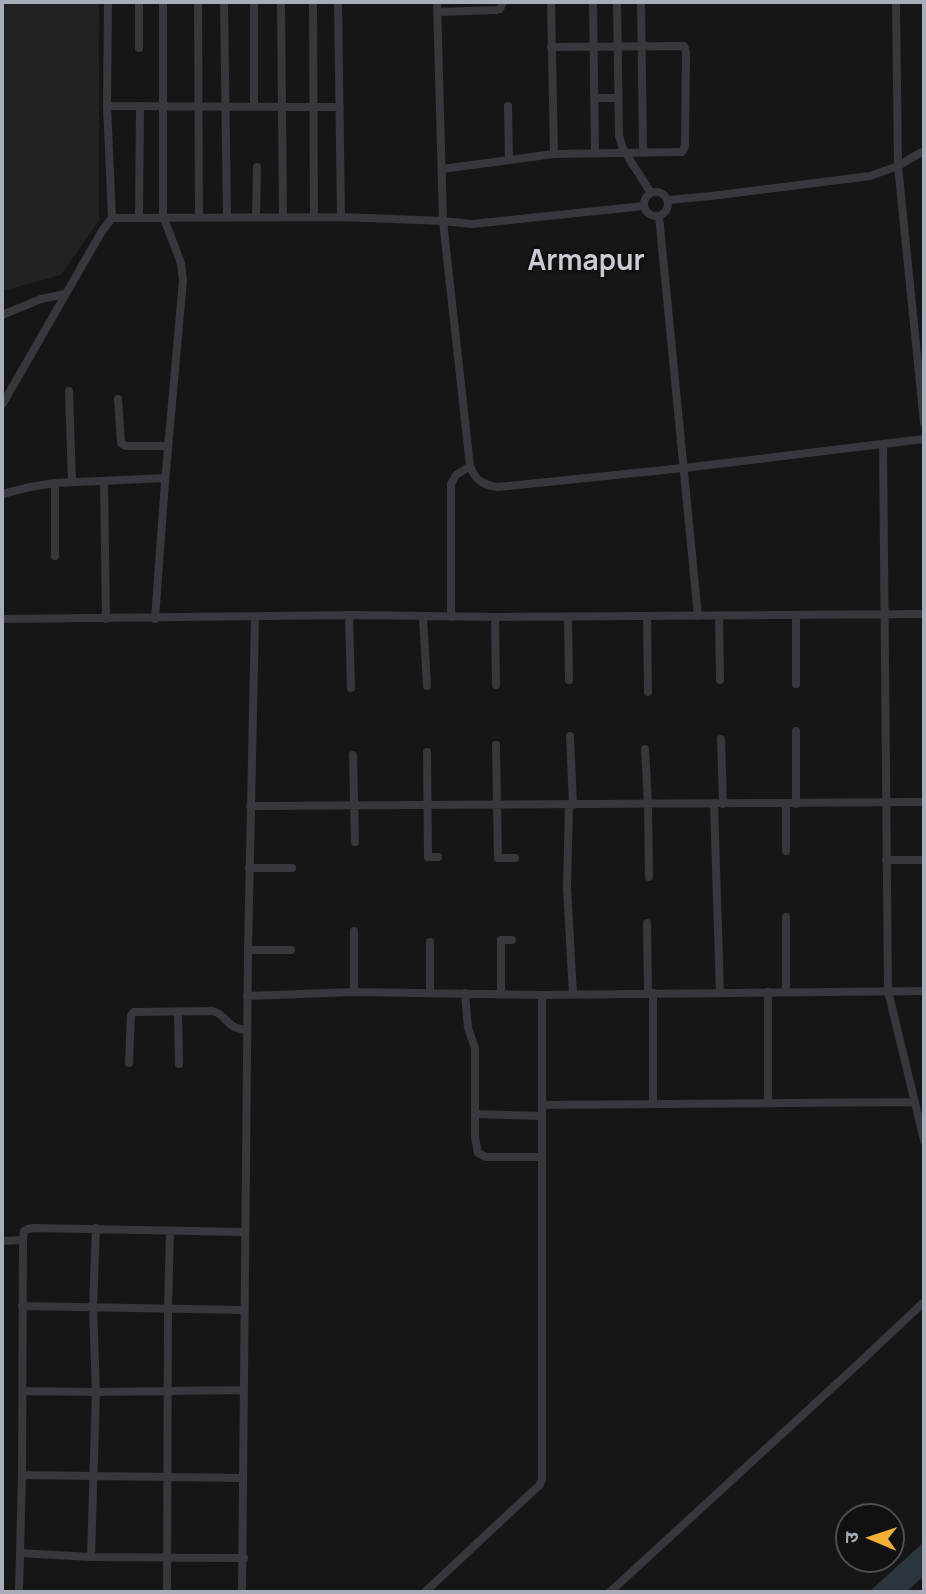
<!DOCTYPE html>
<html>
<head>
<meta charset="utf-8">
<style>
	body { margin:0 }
	#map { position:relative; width:926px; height:1594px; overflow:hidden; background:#161618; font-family:Manrope,"Noto Sans Devanagari",sans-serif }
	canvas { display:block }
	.frame { position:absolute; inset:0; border:4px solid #a8adb8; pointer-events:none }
	.north { position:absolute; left:835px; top:1503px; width:70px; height:70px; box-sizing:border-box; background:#111113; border:2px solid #4d4f55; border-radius:50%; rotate:272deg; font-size:19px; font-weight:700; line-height:28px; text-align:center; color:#a8adb8 }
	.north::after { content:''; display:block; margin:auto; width:24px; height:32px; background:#f2b134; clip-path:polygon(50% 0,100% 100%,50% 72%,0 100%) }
</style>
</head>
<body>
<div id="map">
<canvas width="926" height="1594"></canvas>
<div class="frame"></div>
<div class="north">उ</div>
</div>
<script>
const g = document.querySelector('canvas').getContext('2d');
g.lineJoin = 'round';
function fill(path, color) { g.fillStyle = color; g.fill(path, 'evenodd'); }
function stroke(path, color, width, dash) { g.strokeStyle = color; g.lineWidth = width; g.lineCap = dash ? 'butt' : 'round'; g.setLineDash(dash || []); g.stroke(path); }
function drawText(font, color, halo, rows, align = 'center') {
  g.font = font + ' Manrope,sans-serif'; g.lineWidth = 6; g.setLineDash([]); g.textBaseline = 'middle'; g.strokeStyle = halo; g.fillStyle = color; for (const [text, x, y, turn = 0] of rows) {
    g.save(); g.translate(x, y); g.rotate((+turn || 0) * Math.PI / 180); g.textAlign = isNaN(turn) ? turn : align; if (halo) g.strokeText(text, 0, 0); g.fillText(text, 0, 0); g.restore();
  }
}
fill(new Path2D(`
	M2 2H99V220L61 275 2 291Z`), '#222225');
fill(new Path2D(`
	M924 1542V1576L906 1592H869Z`), '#2c353c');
stroke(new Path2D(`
	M139 2V48
	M198 2 199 217
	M224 2 227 217
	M281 2 283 217
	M313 2 314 217
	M338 2 341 217
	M437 2 443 221 470 466C475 480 483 485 498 487L684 468 924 439
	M551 2 554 154
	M593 2 595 153
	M617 2 619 136 623 149 651 193
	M641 2 643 152
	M896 2 898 166 924 423
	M438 12 496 10 500 9 503 2
	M594 98H618
	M107 106 340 107
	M254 106V2
	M508 106 509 160
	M442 169 554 154 679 152H682L685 146 686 52 684 46 551 47
	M644 204a12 12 0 1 1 24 0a12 12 0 1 1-24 0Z
	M668 200 711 196 870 176 898 166 920 153 924 152
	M139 216 140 106
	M659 216 698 616
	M256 217 257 167
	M112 218 341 217 443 221 472 224 644 206
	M2 315 41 299 65 294
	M69 391 72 482
	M118 399 121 443 126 446H168
	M2 405 102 231 112 218 107 106 108 2
	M883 444 888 991 924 1140
	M104 481 106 619
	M2 494 30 487 55 483 165 478
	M55 556V483
	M349 615 351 688
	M796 615V684
	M647 616 648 692
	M719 616 720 680
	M423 617 427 686
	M451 617V484L456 475 470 466
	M495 617 496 685
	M568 617 569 680
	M2 619 358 615 495 617 924 614
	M155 619 165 482 183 280 181 263 163 216V2
	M570 736 573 805
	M721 739 723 804
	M496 745 498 858H515
	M645 749 648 804 649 877
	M427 752 428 857H438
	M353 755 355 842
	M714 804 720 993
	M796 804V731
	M569 805 567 888 573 994
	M250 806 924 802
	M786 851V804
	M886 860H924
	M249 868H292
	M786 917V992
	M647 923 648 993
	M430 942V993
	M248 950H291
	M354 992V931
	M465 993 468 1028 475 1048V1137L478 1153 486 1157H542
	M501 994V940H512
	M247 996 354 992 542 995 924 991
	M178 1012 179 1064
	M129 1063 131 1015 134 1012 213 1011C230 1017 223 1027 247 1030
	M768 1103V992
	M653 1104V993
	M542 1105 915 1102
	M475 1114 542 1116
	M2 1241 23 1240
	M22 1306 244 1310
	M23 1391 96 1392 243 1390
	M22 1475 243 1478
	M20 1553 91 1557 244 1558
	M91 1557 96 1392 93 1307 96 1228
	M19 1592 22 1475 23 1240 24 1231 28 1229 34 1228 244 1232
	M167 1592 168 1309 170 1231
	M242 1592 248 950 255 617
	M425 1592 533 1491 539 1486 542 1480V995
	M610 1592 857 1365 924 1302`), '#37383d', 8);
drawText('bold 28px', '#c9ccd4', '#111113', [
	["Armapur",586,262]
]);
</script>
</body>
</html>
